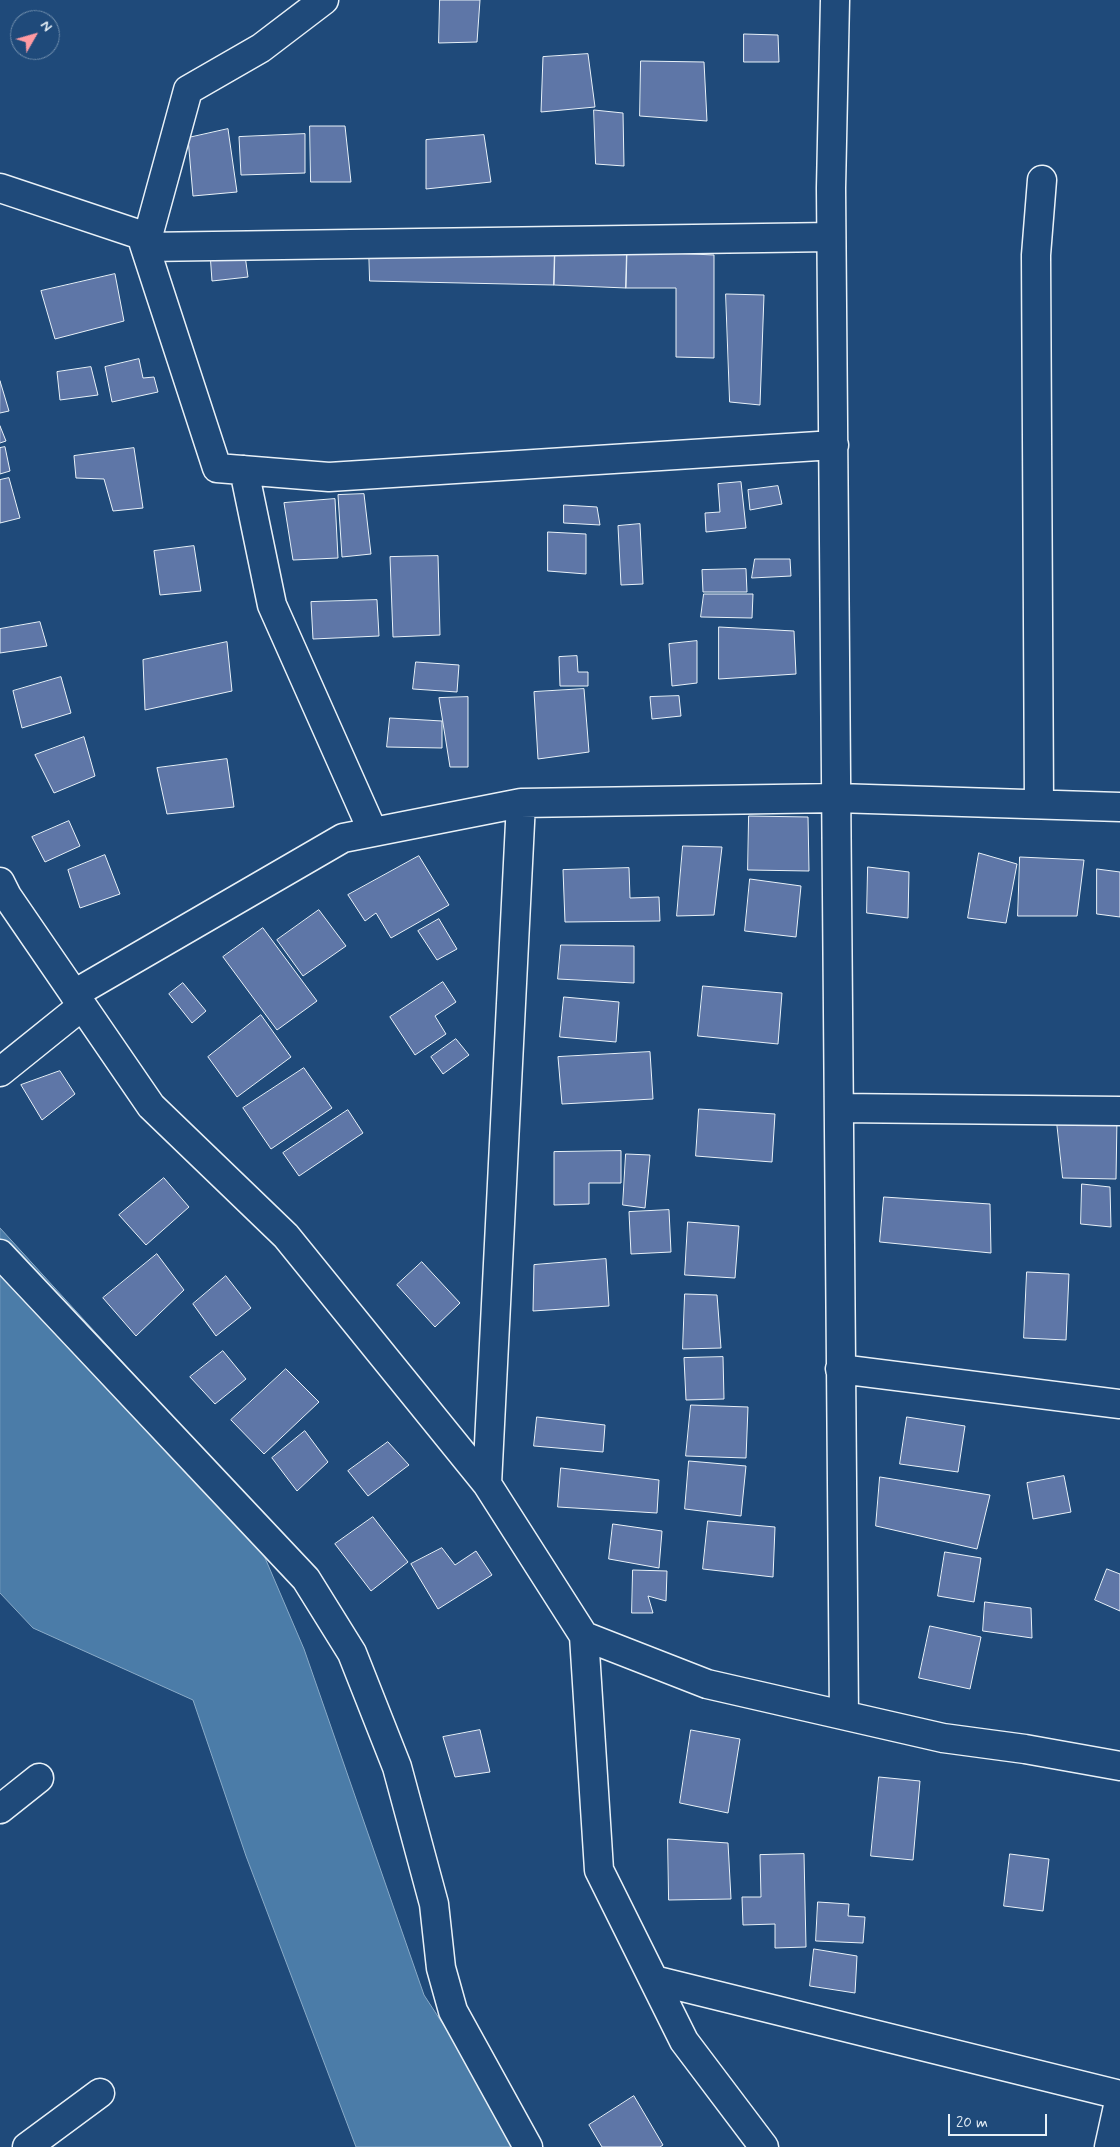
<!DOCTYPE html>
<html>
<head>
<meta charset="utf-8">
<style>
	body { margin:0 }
	#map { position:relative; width:1120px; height:2147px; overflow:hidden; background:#1f4a7a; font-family:Mynerve,sans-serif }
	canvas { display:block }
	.north { position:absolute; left:10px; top:10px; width:50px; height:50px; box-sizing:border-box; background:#1f4a7a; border:1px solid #6f8dac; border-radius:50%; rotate:52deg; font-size:14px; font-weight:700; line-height:20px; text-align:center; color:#e8f1f8 }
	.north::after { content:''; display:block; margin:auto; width:18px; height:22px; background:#ff9aa2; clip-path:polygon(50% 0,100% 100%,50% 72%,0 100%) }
	.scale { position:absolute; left:948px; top:2114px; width:99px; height:22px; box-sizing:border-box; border:2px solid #e8f1f8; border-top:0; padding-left:6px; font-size:15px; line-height:18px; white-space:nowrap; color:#e8f1f8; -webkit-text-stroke:4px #1f4a7a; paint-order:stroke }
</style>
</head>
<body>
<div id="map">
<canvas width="1120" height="2147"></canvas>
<div class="north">N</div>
<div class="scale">20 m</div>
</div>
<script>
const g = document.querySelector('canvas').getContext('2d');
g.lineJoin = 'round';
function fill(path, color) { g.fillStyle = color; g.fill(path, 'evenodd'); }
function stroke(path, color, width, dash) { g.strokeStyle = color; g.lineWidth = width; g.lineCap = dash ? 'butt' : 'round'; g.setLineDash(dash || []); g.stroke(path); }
const water = new Path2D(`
	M0 1228 233 1483 304 1649 424 1995 523 2147H356L246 1856 193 1700 33 1628 0 1593Z`);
fill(water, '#4b7ca8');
stroke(water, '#8aabc8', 1);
const building = new Path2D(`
	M440 0H480L477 42 439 43Z
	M744 34 778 35 779 62H744Z
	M588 54 595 107 541 112 543 57Z
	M641 61 704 62 707 121 640 116Z
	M594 110 623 113 624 166 596 164Z
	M310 126H345L351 182H311Z
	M228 129 237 192 193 196 188 138Z
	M305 134V173L241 175 239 137Z
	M484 135 491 182 426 189V140Z
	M369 247H555L554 285 370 281Z
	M555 247 627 251 626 288 554 285Z
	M244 248 248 277 212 281 210 253Z
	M627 251 714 255V358L676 357V288H626Z
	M115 274 124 321 55 339 41 291Z
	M726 294 764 295 760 405 730 402Z
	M139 359 143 378 154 377 158 392 112 402 105 367Z
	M91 367 98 395 60 400 57 372Z
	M0 381 9 411 0 413Z
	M0 426 6 441 0 443Z
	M5 447 10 471 0 474V448Z
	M134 448 143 508 113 511 104 479 76 478 74 456Z
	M9 478 20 518 0 523V480Z
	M741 482 746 528 706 532 705 513 720 512 718 484Z
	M778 486 782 504 750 510 748 490Z
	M364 494 371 554 342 557 338 495Z
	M335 499 338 558 293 560 284 503Z
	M564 505 597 507 600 525 564 523Z
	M640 524 643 584 621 585 618 526Z
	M548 532 586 534V574L548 571Z
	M194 546 201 591 160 595 154 551Z
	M438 556 440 635 393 637 390 557Z
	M755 559H790L791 576 752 578Z
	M746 569 747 592H703L702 570Z
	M704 594H753L752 618 701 617Z
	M377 600 379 636 313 639 311 602Z
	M40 622 47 646 0 653V629Z
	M719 627 794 631 796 674 719 679Z
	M697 641V683L672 686 669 644Z
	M227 642 232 691 145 710 143 660Z
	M577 656 578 672H588V686H560L559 657Z
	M416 662 459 665 457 692 413 689Z
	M61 677 71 713 22 728 13 691Z
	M584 689 589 752 538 759 534 692Z
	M679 696 681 716 652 719 650 697Z
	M468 697V767H450L439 698Z
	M390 718 442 721V748L387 747Z
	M84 737 95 776 54 793 35 755Z
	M227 759 234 807 167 814 157 768Z
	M749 816 808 817 809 871 748 870Z
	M69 821 80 846 45 862 32 837Z
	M683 846 722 847 714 915 677 916Z
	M979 853 1017 864 1006 923 968 918Z
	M105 855 120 894 80 908 68 870Z
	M419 856 449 905 391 938 376 913 365 921 348 895Z
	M1020 857 1084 860 1077 916H1018Z
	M868 867 909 872 908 918 867 913Z
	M629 868 630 898 659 897 660 921 565 922 563 870Z
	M1097 869 1120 872V917L1097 914Z
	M750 879 801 886 796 937 745 931Z
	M319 910 346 946 303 976 277 940Z
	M439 919 457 949 437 960 418 931Z
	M263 928 317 1001 277 1030 223 957Z
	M561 945 634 946V983L558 979Z
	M443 982 456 1002 435 1016 446 1034 415 1055 390 1017Z
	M183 983 206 1011 192 1023 169 994Z
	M703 986 782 993 778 1044 698 1036Z
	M564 997 619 1002 616 1042 560 1037Z
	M261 1015 291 1057 237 1097 208 1057Z
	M456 1039 469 1055 443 1074 431 1057Z
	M650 1052 653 1099 562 1104 558 1057Z
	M304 1068 332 1108 271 1149 243 1108Z
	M60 1071 75 1094 42 1120 21 1085Z
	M699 1109 775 1114 772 1162 696 1156Z
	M348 1110 363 1133 299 1176 283 1153Z
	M1056 1113 1117 1118 1116 1179 1063 1178Z
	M621 1151V1183H589V1204L554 1205V1152Z
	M626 1154 650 1155 645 1208 623 1205Z
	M164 1178 189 1207 146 1245 119 1215Z
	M1082 1184 1110 1187 1111 1227 1081 1224Z
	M884 1197 990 1204 991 1253 880 1242Z
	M669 1210 671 1252 631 1254 629 1212Z
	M688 1222 739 1226 735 1278 685 1275Z
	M157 1254 184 1290 136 1336 103 1298Z
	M606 1259 609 1306 533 1311 534 1265Z
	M422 1262 460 1303 435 1327 397 1285Z
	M1027 1272 1069 1274 1066 1340 1024 1338Z
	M226 1276 251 1308 216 1336 193 1304Z
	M685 1294 717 1295 721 1348 683 1349Z
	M223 1351 246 1379 215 1404 190 1377Z
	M723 1357 724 1399 686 1400 684 1358Z
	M286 1369 319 1402 264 1454 231 1420Z
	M691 1405 748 1407 746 1458 686 1456Z
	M537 1417 605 1425 603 1452 534 1446Z
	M907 1417 965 1426 958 1472 900 1464Z
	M305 1431 328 1462 297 1491 272 1458Z
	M388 1442 409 1465 368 1496 348 1471Z
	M689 1461 746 1466 741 1516 685 1509Z
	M561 1468 659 1480 657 1513 558 1507Z
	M1064 1476 1071 1512 1033 1519 1027 1483Z
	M880 1477 990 1495 977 1549 876 1526Z
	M373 1517 408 1562 371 1591 335 1544Z
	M708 1521 775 1527 773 1577 703 1569Z
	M613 1524 662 1531 659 1568 609 1559Z
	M442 1548 455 1565 476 1551 492 1575 438 1609 411 1564Z
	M945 1552 981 1558 974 1602 938 1596Z
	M1107 1569 1120 1574V1611L1095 1600Z
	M633 1570 667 1571 666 1601 648 1596 653 1613H632Z
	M985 1602 1031 1608 1032 1638 983 1631Z
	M930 1626 981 1637 970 1689 919 1678Z
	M480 1730 490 1772 455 1777 443 1737Z
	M691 1730 740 1739 728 1813 680 1803Z
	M879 1777 920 1781 913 1860 871 1856Z
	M668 1839 728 1843 731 1899 669 1900Z
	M804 1854 806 1947 775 1948V1924L743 1925 742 1897H761L760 1855Z
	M1010 1854 1049 1859 1043 1911 1004 1906Z
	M818 1902 849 1904 848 1916 865 1917 863 1943 816 1941Z
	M814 1949 857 1956 855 1993 810 1986Z
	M634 2096 663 2145 660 2147H602L589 2125Z`);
fill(building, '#5e76a7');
stroke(building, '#e8f1f8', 1);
const street = new Path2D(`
	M324 0 261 48 188 90 145 247 831 237
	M835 0 831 188 844 1715
	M0 188 141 235 217 468 329 477 834 445
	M244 470 272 605 373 832
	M1039 804 1036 255 1042 180
	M0 882 7 896 151 1106 286 1236 487 1484 584 1636 707 1684 943 1738 1025 1749 1120 1766
	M74 994 343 838 521 803 837 798 1120 807
	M0 1072 82 1006
	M839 1108 1120 1111
	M0 1254 306 1579 352 1653 397 1767 434 1904 441 1968 453 2011 528 2147
	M840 1369 1120 1404
	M487 1484 521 803
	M584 1636 599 1870 684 2041 764 2147
	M0 1809 39 1778
	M654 1980 1120 2095
	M27 2147 100 2093
	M1109 2147 1120 2097`);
stroke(street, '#e8f1f8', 31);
stroke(street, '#1f4a7a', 28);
</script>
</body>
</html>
